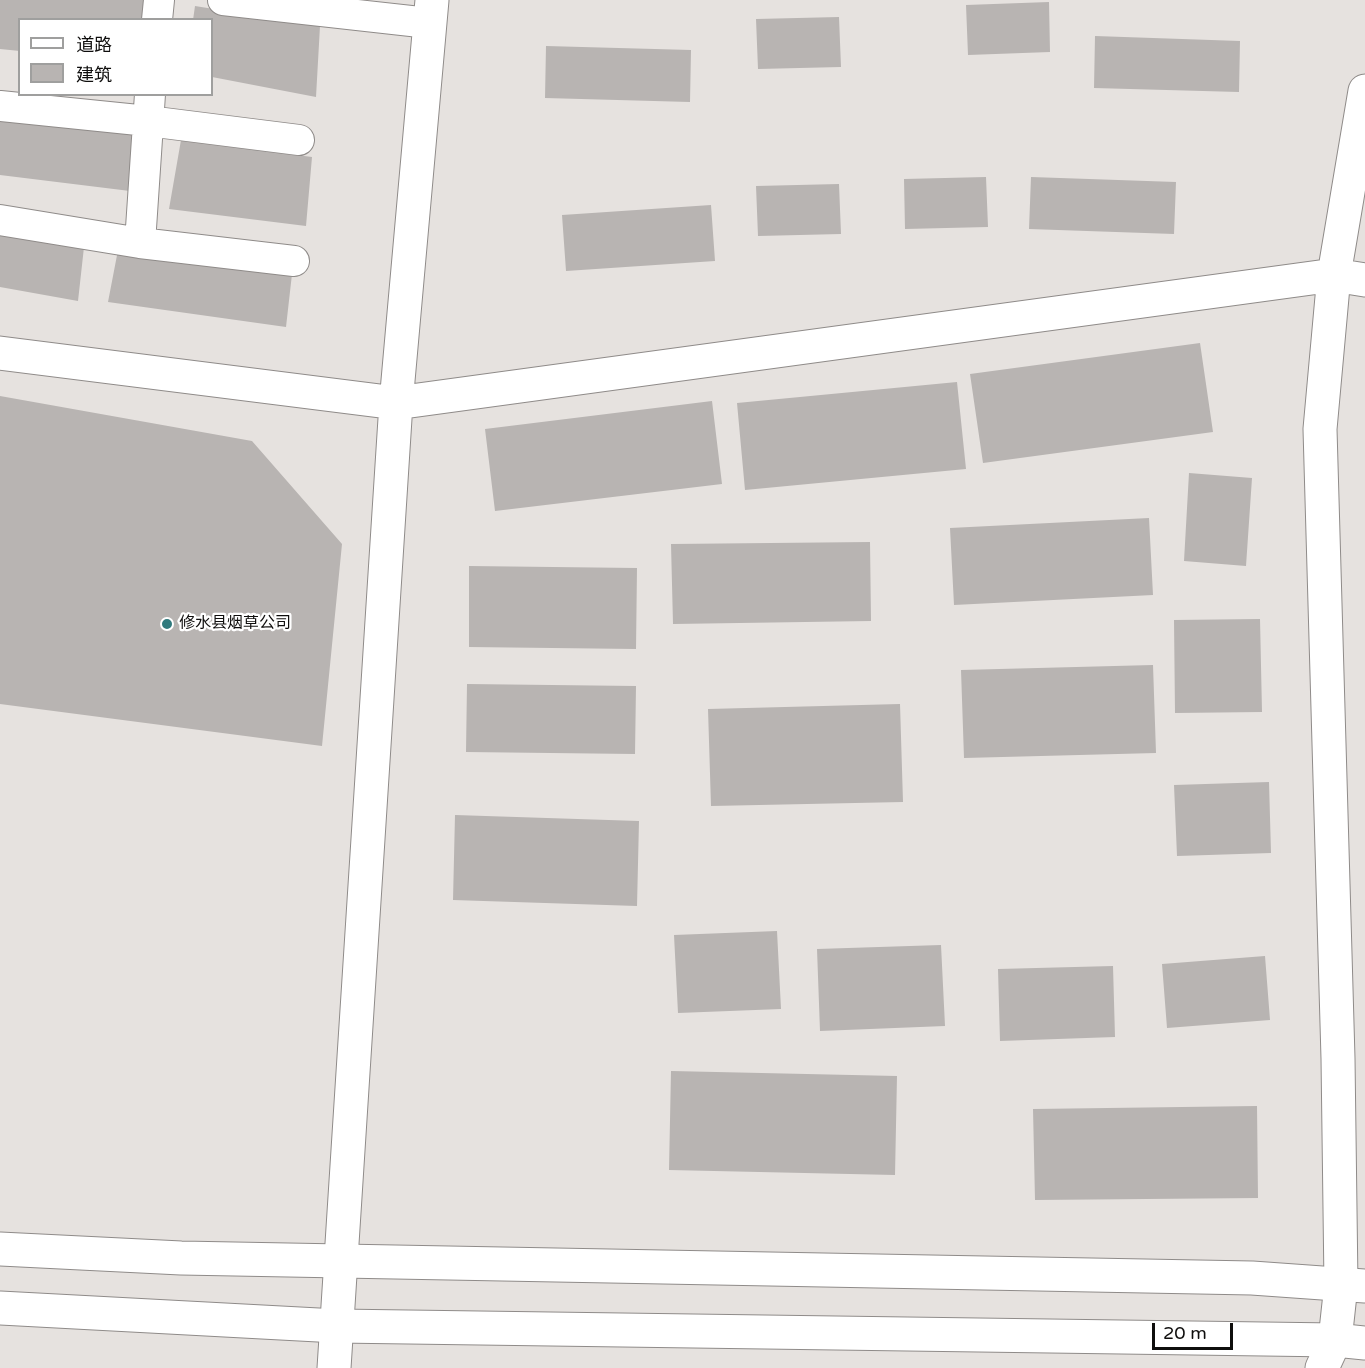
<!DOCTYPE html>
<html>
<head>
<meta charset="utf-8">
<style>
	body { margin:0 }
	#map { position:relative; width:1365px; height:1368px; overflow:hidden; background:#e6e2df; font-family:"Varela Round","Noto Sans SC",sans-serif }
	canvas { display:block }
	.legend { position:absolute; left:18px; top:18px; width:195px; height:78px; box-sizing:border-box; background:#fff; border:2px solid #9f9f9e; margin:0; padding:8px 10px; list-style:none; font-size:18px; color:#0f0e0d }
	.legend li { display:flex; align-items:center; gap:12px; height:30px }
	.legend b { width:30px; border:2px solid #9f9f9e }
	.scale { position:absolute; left:1152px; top:1323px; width:81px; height:27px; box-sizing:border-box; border:3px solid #0f0e0d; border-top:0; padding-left:8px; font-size:18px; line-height:21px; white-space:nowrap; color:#0f0e0d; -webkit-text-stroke:4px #fff; paint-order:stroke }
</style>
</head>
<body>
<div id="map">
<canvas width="1365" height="1368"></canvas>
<ul class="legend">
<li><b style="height:8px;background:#fff"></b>道路</li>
<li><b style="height:16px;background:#b8b4b2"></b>建筑</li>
</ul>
<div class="scale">20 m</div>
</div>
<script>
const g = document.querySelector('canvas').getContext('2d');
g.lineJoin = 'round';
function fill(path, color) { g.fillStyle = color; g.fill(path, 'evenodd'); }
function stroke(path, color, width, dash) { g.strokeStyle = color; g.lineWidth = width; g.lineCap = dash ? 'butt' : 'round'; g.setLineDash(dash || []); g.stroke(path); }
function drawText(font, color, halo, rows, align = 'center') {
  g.font = font + ' "Varela Round","Noto Sans SC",sans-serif'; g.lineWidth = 4.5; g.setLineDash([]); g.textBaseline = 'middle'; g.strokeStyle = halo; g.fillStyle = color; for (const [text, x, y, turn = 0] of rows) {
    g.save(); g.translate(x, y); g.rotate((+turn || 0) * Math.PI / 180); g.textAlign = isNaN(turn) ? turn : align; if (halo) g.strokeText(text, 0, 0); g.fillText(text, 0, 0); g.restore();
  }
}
fill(new Path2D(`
	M0 0H146L144 20H20V51L0 49Z
	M1049 2 1050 52 968 55 966 5Z
	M195 6 320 26 316 97 212 77V20H193Z
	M839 17 841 67 758 69 756 19Z
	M1095 36 1240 41 1239 92 1094 88Z
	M546 46 691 50 690 102 545 98Z
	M0 114 136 133 130 191 0 175Z
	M181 140 312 157 306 226 169 209Z
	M986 177 988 227 905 229 904 179Z
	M1031 177 1176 182 1174 234 1029 229Z
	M839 184 841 234 758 236 756 186Z
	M711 205 715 261 566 271 562 215Z
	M0 233 84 247 78 301 0 287Z
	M118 250 292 274 286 327 108 302Z
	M1200 343 1213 432 983 463 970 374Z
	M957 382 966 469 745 490 737 403Z
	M0 396 252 441 342 544 322 746 0 704Z
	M712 401 722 484 495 511 485 429Z
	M1189 473 1252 478 1246 566 1184 561Z
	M1149 518 1153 595 954 605 950 528Z
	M870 542 871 621 673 624 671 544Z
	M469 566 637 568 636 649 469 647Z
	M1260 619 1262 712 1175 713 1174 620Z
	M1153 665 1156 753 964 758 961 670Z
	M467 684 636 686 635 754 466 752Z
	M900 704 903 802 711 806 708 709Z
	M1269 782 1271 853 1177 856 1174 785Z
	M455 815 639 821 637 906 453 900Z
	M777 931 781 1009 678 1013 674 935Z
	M941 945 945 1026 820 1031 817 949Z
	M1265 956 1270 1020 1167 1028 1162 964Z
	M1113 966 1115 1037 1000 1041 998 969Z
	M671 1071 897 1076 895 1175 669 1170Z
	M1257 1106 1258 1198 1035 1200 1033 1109Z`), '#b8b4b2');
const street = new Path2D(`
	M223 0 429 23
	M157 20 159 0
	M0 106 148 121 299 140
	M0 220 140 243 150 94
	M140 243 294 261`);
const secondary = new Path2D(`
	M0 353 396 403 1334 275 1365 280
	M334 1368 396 403 432 0
	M1322 1368 1335 1340 1341 1285 1338 1058 1320 429 1334 275 1365 91`);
const primary = new Path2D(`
	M0 1249 181 1258 1252 1278 1365 1286
	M0 1308 337 1326 1335 1340 1365 1343`);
stroke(street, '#8f8b89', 32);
stroke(secondary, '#8f8b89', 35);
stroke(primary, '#8f8b89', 35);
stroke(street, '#fff', 30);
stroke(secondary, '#fff', 33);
stroke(primary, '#fff', 33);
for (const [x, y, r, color] of [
	[167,624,6,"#307a7d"]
]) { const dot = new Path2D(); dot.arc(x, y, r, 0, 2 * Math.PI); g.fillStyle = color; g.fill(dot); stroke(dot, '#fff', 2); }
drawText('16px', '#0f0e0d', '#fff', [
	["修水县烟草公司",179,624]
], 'left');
</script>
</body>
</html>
